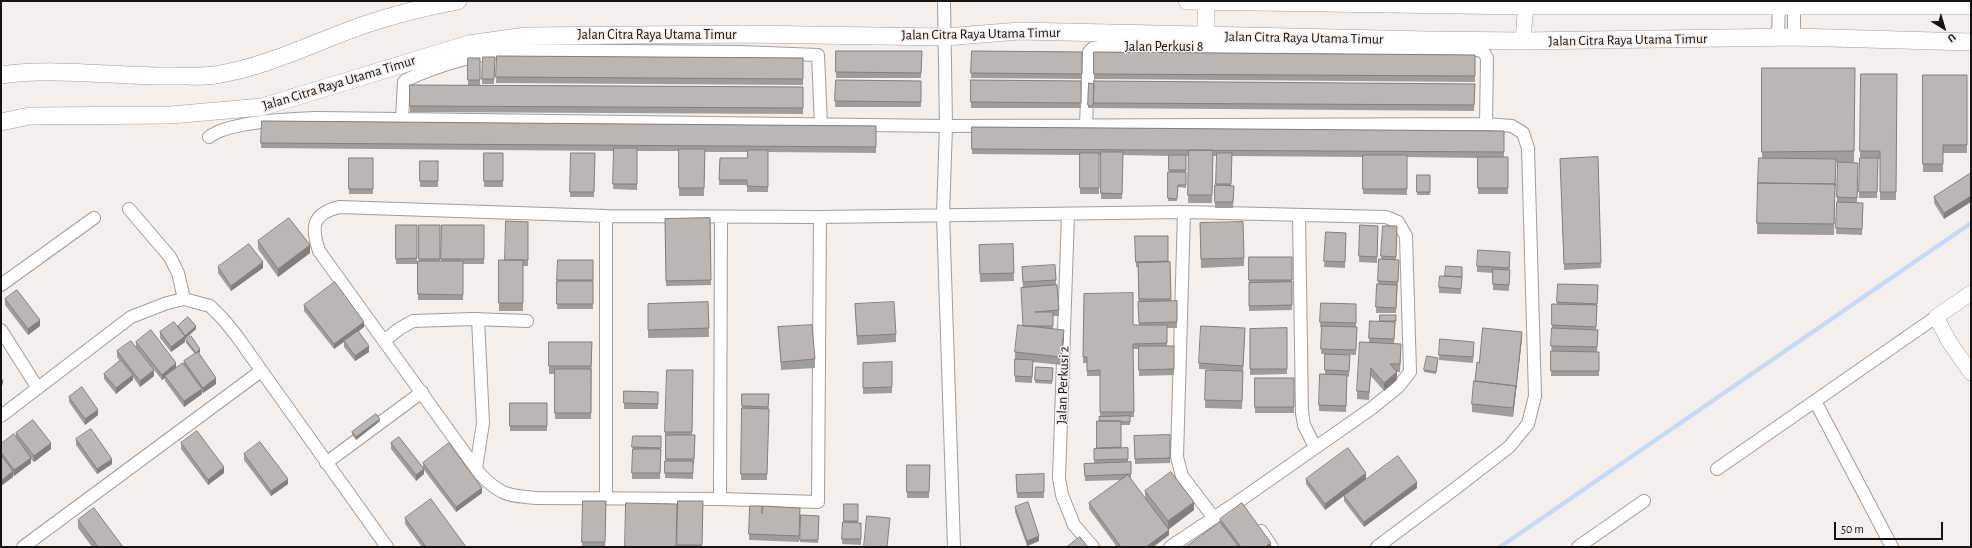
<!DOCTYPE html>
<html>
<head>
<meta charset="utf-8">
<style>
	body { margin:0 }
	#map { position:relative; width:1972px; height:548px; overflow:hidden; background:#f3efec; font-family:"Alegreya Sans",sans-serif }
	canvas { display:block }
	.frame { position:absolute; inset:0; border:2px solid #151312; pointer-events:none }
	.north { position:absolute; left:1924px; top:8px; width:40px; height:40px; -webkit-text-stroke:3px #f3efec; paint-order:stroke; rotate:142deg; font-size:11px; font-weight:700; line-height:16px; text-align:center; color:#151312 }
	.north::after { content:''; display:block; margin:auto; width:14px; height:18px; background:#151312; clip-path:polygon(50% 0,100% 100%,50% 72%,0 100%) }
	.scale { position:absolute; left:1834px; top:522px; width:109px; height:18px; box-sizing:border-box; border:2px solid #151312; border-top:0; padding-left:5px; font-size:12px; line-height:14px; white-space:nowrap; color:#151312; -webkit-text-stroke:3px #f3efec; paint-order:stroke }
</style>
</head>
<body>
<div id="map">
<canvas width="1972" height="548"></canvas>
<div class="frame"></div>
<div class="north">U</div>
<div class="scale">50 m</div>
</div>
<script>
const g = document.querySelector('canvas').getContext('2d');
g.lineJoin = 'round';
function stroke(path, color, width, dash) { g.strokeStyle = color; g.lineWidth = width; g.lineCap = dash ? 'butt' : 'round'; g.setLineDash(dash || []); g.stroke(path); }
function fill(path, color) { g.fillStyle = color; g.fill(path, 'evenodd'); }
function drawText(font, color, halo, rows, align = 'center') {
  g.font = font + ' "Alegreya Sans",sans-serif'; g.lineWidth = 3; g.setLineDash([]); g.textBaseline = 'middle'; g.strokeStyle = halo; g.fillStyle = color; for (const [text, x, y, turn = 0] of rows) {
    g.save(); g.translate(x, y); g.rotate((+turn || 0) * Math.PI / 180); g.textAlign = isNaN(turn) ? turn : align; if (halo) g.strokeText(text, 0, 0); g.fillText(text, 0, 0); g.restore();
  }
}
stroke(new Path2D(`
	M1500 547 1971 223`), '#c8d9f8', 4.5);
const minor = new Path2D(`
	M944 1 946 126 943 214 954 547
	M1778 37 1779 1
	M1794 37V1
	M402 119 404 82 406 80C441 64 476 54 514 50L740 52 818 55 821 125
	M1086 125 1089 52 1093 48 1107 46 1470 49 1483 51 1487 58 1486 124
	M209 137C229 121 292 119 318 118L946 126 1486 124 1512 126 1523 133 1528 148 1535 396 1528 424 1509 447 1456 488 1377 547
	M129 209 170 257 178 273 184 299
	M1184 212 1177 457 1182 476 1214 518
	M1068 214 1059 478 1062 495 1074 525 1093 547
	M606 216V497
	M1299 216 1302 413 1304 425 1315 447
	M721 217 720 499 536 498C509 496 500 495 480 474L319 251C311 227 312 214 339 207L606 216 820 217 1184 212 1386 217 1398 222 1406 236 1410 372 1398 387 1372 408 1239 501 1170 547
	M1 285 94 218
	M1 330 37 387
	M384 341 399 329 413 321 473 319 527 321
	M1815 401 1892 547
	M1 416 131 317 167 303 184 299 210 306 223 319 236 335 387 547
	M326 463 422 392
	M476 468 483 423 478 319
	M1717 469 1936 317
	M720 499 818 502 820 217
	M1261 531 1272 547
	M23 547 261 371
	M1578 547 1644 501`);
const tertiary = new Path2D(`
	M1523 41 1526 1
	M1971 293 1936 317 1950 343 1971 373`);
const secondary = new Path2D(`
	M1187 1 1526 6H1971
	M1206 35V2
	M1 75C59 67 118 77 176 76 189 76 203 77 215 75 266 67 313 43 361 26 393 15 425 7 458 1
	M1 122 30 116 171 115 262 107 469 44 526 36 744 34 945 37 1019 31 1428 40 1523 41 1794 37 1971 42`);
stroke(minor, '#a19d9b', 14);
stroke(tertiary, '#a19d9b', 16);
stroke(secondary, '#a19d9b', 18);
stroke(minor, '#fff', 12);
stroke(tertiary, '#fff', 15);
stroke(secondary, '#fff', 17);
fill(new Path2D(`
	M836 51H922L921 78H836Z
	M972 51 1082 52V79L971 78Z
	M1094 52 1475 55V82L1094 79Z
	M497 56 803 58V85L496 83Z
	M483 57H495L494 84H482Z
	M468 58H480V85L803 87V114L410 112V85H468Z
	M1762 68H1855L1854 162H1836L1834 235 1757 234 1758 183 1762 158Z
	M1861 74H1897L1896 200H1880V159H1878L1877 198H1859L1860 158Z
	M1923 75H1967V153H1943V172H1923Z
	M836 80 921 81V107H835Z
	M971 80 1081 81V108H971Z
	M1094 81 1475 84 1474 111 1094 108Z
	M1089 83 1094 84 1093 108H1088Z
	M262 121 876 126V153L768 152V192H747V185H719L720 158H747V152H705L704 196H679V151H637V190L613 189 614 151 261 148Z
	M972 127 1504 131V157H1508V194H1478V158L1407 157V195L1363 194V157L1232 156 1231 186H1234L1233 208H1215V185H1216L1217 156H1213L1212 203H1188L1189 156H1186V188L1178 187 1177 201H1168L1169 156 1123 155 1122 199H1101V155H1099V194H1080V155L972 154Z
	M484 153H503V187H484Z
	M571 153H595L594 197H570Z
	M1598 157 1601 268 1564 270 1560 159Z
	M349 158H373V194H349Z
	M420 161H438V187H420Z
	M1838 162 1858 163 1857 203H1863L1862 235 1836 234Z
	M1971 173 1944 219 1934 203V197Z
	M1417 175H1430V195H1417Z
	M710 218 711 285 666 286 665 219Z
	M528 222V266H523V311H499V260H505Z
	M1200 223 1244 258V266L1201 268Z
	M396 225H417V264H396Z
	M419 225H440V261H441L442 225H484V264H463V300H418V261H419Z
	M1360 225 1378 226 1377 263 1359 262Z
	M1383 226H1397L1396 260 1399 266 1396 313H1376L1377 284H1378L1379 259H1381Z
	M1326 232 1346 233 1345 268 1324 267Z
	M1135 236H1168V262H1170L1171 301H1177V328H1167V346H1174V375L1139 376V349H1133L1134 417H1130V425H1121V448H1128V462H1131V480L1145 498V491L1194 510 1168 529 1169 535 1153 547H1117L1089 509V503L1121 480 1085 481 1084 464 1094 463V449H1097V421H1099L1100 417V376H1087V363H1083L1084 294 1133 325H1139L1138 267H1136Z
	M258 241 310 253 278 277 258 249Z
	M1013 244 1014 281 980 282 979 245Z
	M1249 257H1292V310L1249 311Z
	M1510 258 1509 291 1493 290V273L1477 272V266Z
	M558 260H593V309H557Z
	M218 267 263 268 231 291 218 273Z
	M1022 267 1056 280V285L1059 310V316H1053V328L1064 338 1061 365 1033 362 1032 383 1015 382V352L1023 326V288Z
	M1462 267 1461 294 1439 293V287L1445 276Z
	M1558 284 1598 285 1596 330H1598L1597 352H1599V376H1551L1552 325 1557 304Z
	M5 299 40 326 28 335 5 305Z
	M708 302 709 337 648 338V304Z
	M1321 303 1356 304V355L1331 354 1350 355 1349 377 1347 376 1346 412 1319 411V405L1325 374V354H1321L1322 327H1320Z
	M855 304 896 334V342L857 345Z
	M304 305 364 327 358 332 369 352 355 361 344 347V342L334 349 304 311Z
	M1396 315 1394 343 1401 352 1400 372H1397V380L1384 391 1371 376 1369 400 1357 399V391L1369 342 1370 321H1380Z
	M178 326 196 329 185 339V342L171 352 160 338V332Z
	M778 327 815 359V368L781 370Z
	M1287 328V374L1250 375V329Z
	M1245 334 1243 371 1242 409 1205 408 1206 370 1237 371 1199 369V363Z
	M1522 338 1513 417 1472 412V404L1479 363Z
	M186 340 200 352 199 353 216 384 203 393 202 392V394L184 407 165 381V378L162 380 137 348 154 376 140 387 133 377V380L116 394 104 379V374L120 361 117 357V351L136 348V342L176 368 184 363V361L195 354 186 343Z
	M549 342H592L591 419H555V374H549Z
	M1474 347 1473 363 1439 360V355Z
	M1438 361 1436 374 1424 372V370Z
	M892 362V393L863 394V363Z
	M1036 367 1053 368 1052 384 1035 383Z
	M693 370 692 435H695L694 465H693V479L665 478 666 437H665V432Z
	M1255 378H1294V413H1255Z
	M624 391 658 392V409H624Z
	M769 394 767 480H741L742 406Z
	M69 397 98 415 85 425 69 402Z
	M510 403H547V431H510Z
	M380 421 356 440 352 435V432Z
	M16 433 51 449 34 462 31 459V463L14 476 13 475V477L1 486V444L16 437Z
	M1170 435V463L1135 464 1134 436Z
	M633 436H661L660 479H632Z
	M76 439 112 464 97 474 76 445Z
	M181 443 224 473 208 485 181 449Z
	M391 443 423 467V463L482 493 456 512 424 470V474L416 481 391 449Z
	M244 454 288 484 271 496 244 460Z
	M907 465H930L929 498H907Z
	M1044 474V498H1017L1016 475Z
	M1306 479H1366L1325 510 1306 484Z
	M1417 488 1364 527 1344 501V496Z
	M583 501H606L605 547H582Z
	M678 501H703L702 547H677Z
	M844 504H858V523H861V545L842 544 843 522H844Z
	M750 506 762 512 800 508 799 542 749 540Z
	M1015 507 1039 541 1027 546 1015 512Z
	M801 515 819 516 818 543 800 542Z
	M405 518 466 547H422L405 524Z
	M1220 519 1271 547H1186L1220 522Z
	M78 520 123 547H92L78 528Z`), '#9f9d9a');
fill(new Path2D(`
	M1971 196V202L1944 219V213Z
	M310 245V253L278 277V269Z
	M263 262V268L231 291V286Z
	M40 320V326L28 335V329Z
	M364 322V327L334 349V344Z
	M196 326V329L185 339V342L171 352V347Z
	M1064 330V338L1061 365V357Z
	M1522 332V338L1513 417V408Z
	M369 346V352L355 361V356Z
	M200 349V352L196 355V353Z
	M176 363V369L165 376V378L162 380V375Z
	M154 370V376L140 387V381Z
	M1397 372V380L1384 391V383Z
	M133 375V380L116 394V388Z
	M216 378V384L203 393V388Z
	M3 381V384L1 386V383Z
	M202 389V394L184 407V401Z
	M98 410V415L85 425V419Z
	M380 419V421L356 440V437Z
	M51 443V449L34 462V456Z
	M31 458V463L14 476V470Z
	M112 459V464L97 474V469Z
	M224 467V473L208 485V480Z
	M424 469V474L416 481V475Z
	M13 471V477L1 486V481Z
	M1366 473V479L1325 510V504Z
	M288 479V484L271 496V491Z
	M1417 482V488L1364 527V522Z
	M482 488V493L456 512V507Z
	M1194 502V510L1168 530V521Z
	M1169 530V535L1153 547H1146Z
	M1039 536V541L1027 546V541Z
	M1271 543V547H1265Z`), '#827f7d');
const building = new Path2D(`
	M836 51H922L921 73 836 72Z
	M972 51 1082 52V74L971 73Z
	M1094 52 1475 55V76L1094 74Z
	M497 56 803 58V79L496 77Z
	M483 57H495L494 79H482Z
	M468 58H480V80H468Z
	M1762 68H1855L1854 151 1762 152Z
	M1861 74H1897L1896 192H1880V151H1860Z
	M1923 75H1967V145H1943V164H1923Z
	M836 80 921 81V102L835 101Z
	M971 80 1081 81V103L971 102Z
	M1094 81 1475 84 1474 105 1094 103Z
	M1089 83 1094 84 1093 106 1088 105Z
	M410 85 803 87V108L410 106Z
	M262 121 876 126V147L261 143Z
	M972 127 1504 131V152L972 149Z
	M614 148H637V184H613Z
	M679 149H705L704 188H679Z
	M748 150H768V187L747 186V180H719L720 158H747Z
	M1189 150H1213L1212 195H1188Z
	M1101 152H1123L1122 194 1101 193Z
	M484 153H503V181H484Z
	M571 153H595L594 192H570Z
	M1080 153H1099V188H1080Z
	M1217 153H1232L1231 184H1216Z
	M1169 155H1186V170H1169Z
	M1363 155H1407V189H1363Z
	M1478 157H1508V188H1478Z
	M1598 157 1601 263 1564 264 1560 159Z
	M349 158H373V189H349Z
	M1759 158 1836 159 1835 186V184L1758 183Z
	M1860 158H1878L1877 192H1859Z
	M420 161H438V181H420Z
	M1838 162 1858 163 1857 198 1837 197Z
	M1168 172H1186V185H1178L1177 199 1168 198Z
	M1971 173V196L1944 213 1934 197Z
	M1417 175H1430V192H1417Z
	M1758 183 1835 184 1834 224 1757 223Z
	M1215 185 1234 186 1233 202H1215Z
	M1837 202 1863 203 1862 229 1836 228Z
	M289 218 310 245 278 269 258 241Z
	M710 218 711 280 666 281 665 219Z
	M506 221 528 222V260H505Z
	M1243 222 1244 258 1201 259 1200 223Z
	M396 225H417V258L396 259Z
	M419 225H440V259H419Z
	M442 225H484V259H441Z
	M1360 225 1378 226 1377 257 1359 256Z
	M1383 226H1397L1396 257 1381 256Z
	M1326 232 1346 233 1345 262 1324 261Z
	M1135 236H1168V261L1136 262Z
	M249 244 263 262 231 286 218 267Z
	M1013 244 1014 273 980 274 979 245Z
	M1478 250 1510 252 1509 268 1477 266Z
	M1249 257H1292V280H1249Z
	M1379 259 1399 260 1398 282 1378 281Z
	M499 260H523V303H499Z
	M558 260H593V280H557Z
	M418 261H463V295L418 294Z
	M1170 262 1171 299H1139L1138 263Z
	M1055 265 1056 280 1023 282 1022 267Z
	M1446 266 1462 267V277L1445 276Z
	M1493 269 1510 270 1509 285 1493 284Z
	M1440 276 1462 277 1461 289 1439 287Z
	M557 281H593V304H557Z
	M335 282 364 322 334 344 304 305Z
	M1292 282V305L1249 306V283Z
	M1377 284 1397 285 1396 308 1376 307Z
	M1558 284 1598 285 1597 304 1557 302Z
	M1057 285 1059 310 1035 312H1053V326H1023L1021 288Z
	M17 290 40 320 28 329 5 299Z
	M1133 293V325H1167V343L1133 344 1134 412H1100V370L1087 371V357H1083L1084 294Z
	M1177 301V322L1139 323 1138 302Z
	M708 302 709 328 648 330V304Z
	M894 302 896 334 857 336 855 304Z
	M1321 303 1356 304V323L1320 322Z
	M1552 304 1597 305 1596 327 1552 325Z
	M1380 315H1396V321H1380Z
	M188 317 196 326 185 336 178 326Z
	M1370 321 1395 322 1394 339 1369 338Z
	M174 322 185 336 171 347 160 332Z
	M812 325 815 359 781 362 778 327Z
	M1018 325 1064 330 1061 357 1015 352Z
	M1201 326 1245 328 1243 366 1199 363Z
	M1322 326 1357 327 1356 350 1321 349Z
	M1287 328V369H1250V329Z
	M1483 328 1522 332 1516 388V386L1475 381 1477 362 1479 363Z
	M1552 328 1598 330 1597 347 1551 346Z
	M151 330 176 363 162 375 136 342Z
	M358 331 369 346 355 356 344 341Z
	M191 336 200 349 196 353 186 340Z
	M1440 339 1474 342 1473 357 1439 355Z
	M131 341 154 370 140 381 117 351Z
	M549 342H592L591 366H549Z
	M1360 342 1401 344 1400 364H1390L1397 372 1384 383 1371 368 1369 392 1357 391Z
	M1139 346H1174V369L1139 370Z
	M1551 351 1599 352V371H1551Z
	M198 352 216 378 203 388 184 361Z
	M1325 354 1350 355 1349 371 1325 370Z
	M1427 356 1438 358 1436 372 1424 370Z
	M1015 359 1033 360 1032 377 1015 376Z
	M121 360 133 375 116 388 104 374Z
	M892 362V387L863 388V363Z
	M183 363 202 389 184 401 165 376Z
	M1036 367 1053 368 1052 381 1035 380Z
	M555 369H591V413H555Z
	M667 370H693L692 432H665Z
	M1206 370 1243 371 1242 401 1205 400Z
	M1320 374 1347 375 1346 406 1319 405Z
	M1 378 3 381 1 383Z
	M1255 378H1294V407H1255Z
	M1474 381 1516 386 1513 408 1472 404Z
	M82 387 98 410 85 419 69 397Z
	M624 391 658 392V404L624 403Z
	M742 394H769L768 407 742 406Z
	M510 403H547V426H510Z
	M742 408 769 409 767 474H741Z
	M376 414 380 419 356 437 352 432Z
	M1130 416V422H1121V421H1100L1099 417Z
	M33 420 51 443 34 456 16 433Z
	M1097 421H1121V447L1097 448Z
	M91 429 112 459 97 469 76 439Z
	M197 431 224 467 208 480 181 443Z
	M14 434 31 458 14 470 1 452V444Z
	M666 435H695L694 459H666Z
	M1170 435V458L1135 459 1134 436Z
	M633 436H661V448L632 447Z
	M399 437 424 469 416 475 391 443Z
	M260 442 288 479 271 491 244 454Z
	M449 443 482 488 456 507 423 463Z
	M1128 448V459L1094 460V449Z
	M1348 448 1366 473 1325 504 1306 479Z
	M633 449H661L660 473H632Z
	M1 455 13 471 1 481Z
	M1398 456 1417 482 1364 522 1344 496Z
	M665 461H693V473H665Z
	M1131 462V474L1085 476 1084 464Z
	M907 465H930L929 492H907Z
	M1171 472 1194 502 1168 521 1145 491Z
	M1044 474V492L1017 493 1016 475Z
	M1128 475 1169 530 1146 547H1121L1089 503Z
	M431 499 466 547H426L405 518Z
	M583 501H606L605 542H582Z
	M678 501H703L702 545H677Z
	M1028 502 1039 536 1027 541 1015 507Z
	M626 503 677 504 676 547H625Z
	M1242 503 1271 543 1265 547H1241L1220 519Z
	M844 504H858V521H844Z
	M750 506H762V514L763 506 800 508 799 536 749 534Z
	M94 508 123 547H98L78 520Z
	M801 515 819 516 818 540H800Z
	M867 516 890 518 887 547H864Z
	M843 522 861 523V539H842Z
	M1220 522 1239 547H1186Z
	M1080 537 1088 547H1067Z`);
fill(building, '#b9b6b3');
stroke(building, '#827f7d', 1);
drawText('14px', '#151312', '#f3efec', [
	["Jalan Citra Raya Utama Timur",981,34,-1],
	["Jalan Citra Raya Utama Timur",657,35],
	["Jalan Citra Raya Utama Timur",1304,38,1],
	["Jalan Citra Raya Utama Timur",1628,40,-1],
	["Jalan Perkusi 8",1164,47],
	["Jalan Citra Raya Utama Timur",339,83,-17],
	["Jalan Perkusi 2",1063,385,-88]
]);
</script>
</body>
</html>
